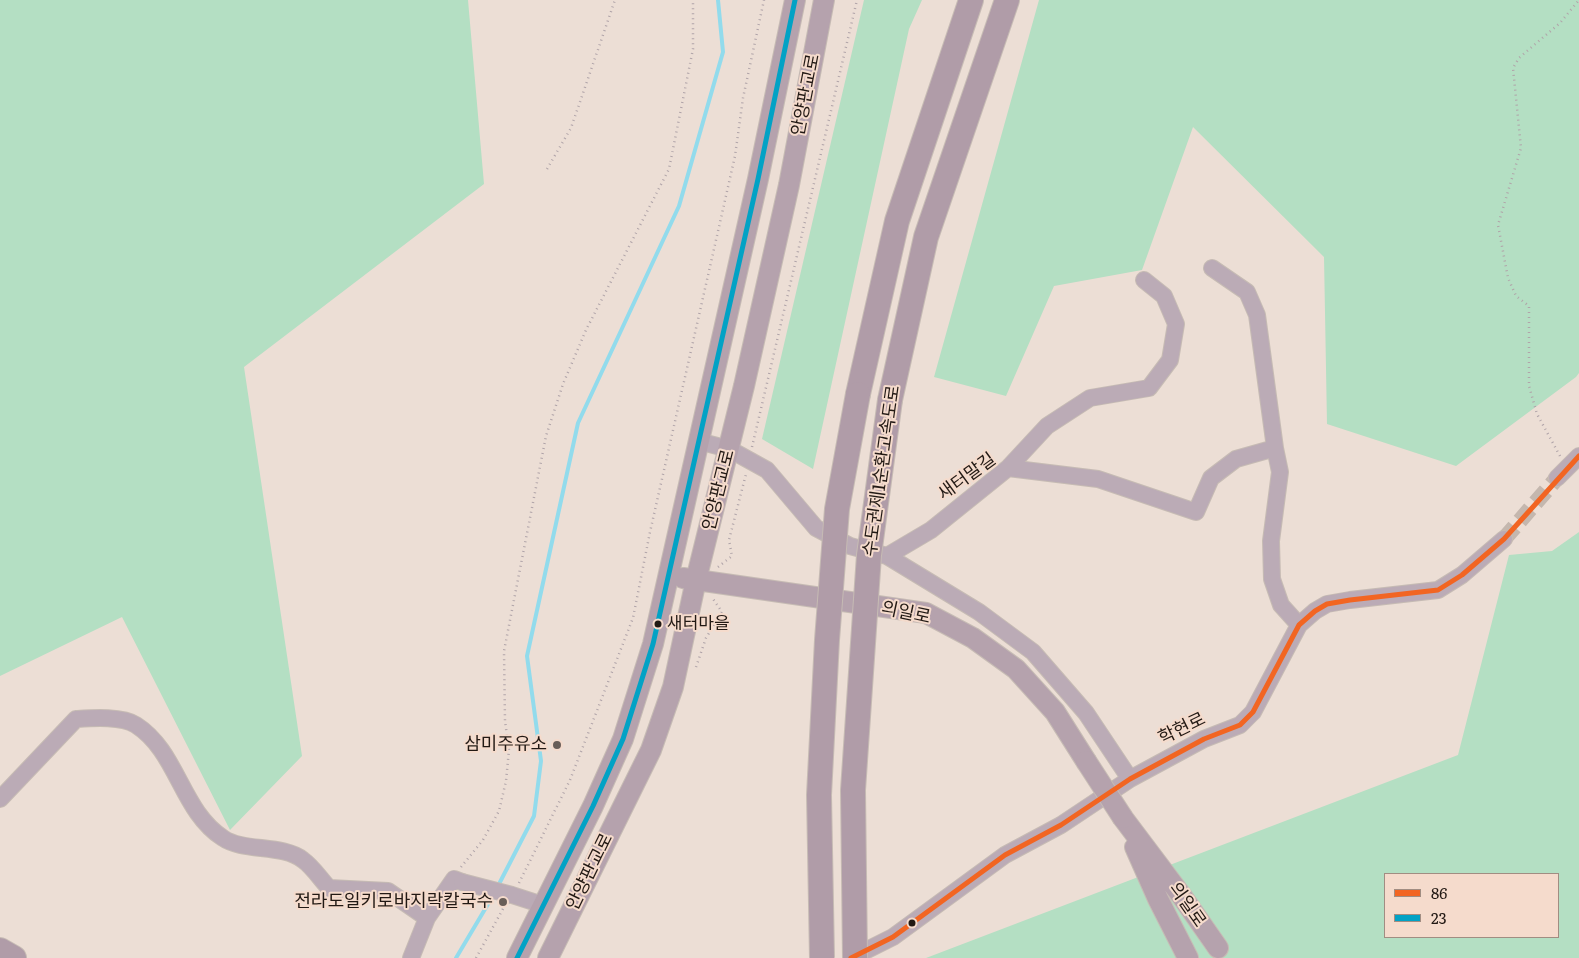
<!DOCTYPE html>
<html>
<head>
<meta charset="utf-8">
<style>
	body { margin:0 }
	#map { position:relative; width:1579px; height:958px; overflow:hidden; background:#ecded5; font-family:Literata,serif }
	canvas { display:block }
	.legend { position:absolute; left:1384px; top:873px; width:175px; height:65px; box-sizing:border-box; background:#f5dbcc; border:1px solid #a18d82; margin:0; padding:6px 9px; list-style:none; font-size:15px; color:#221914 }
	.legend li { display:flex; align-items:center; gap:10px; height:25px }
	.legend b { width:25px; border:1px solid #a18d82 }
</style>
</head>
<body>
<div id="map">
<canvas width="1579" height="958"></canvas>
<ul class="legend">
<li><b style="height:6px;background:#f26522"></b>86</li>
<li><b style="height:6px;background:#02a2c5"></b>23</li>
</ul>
</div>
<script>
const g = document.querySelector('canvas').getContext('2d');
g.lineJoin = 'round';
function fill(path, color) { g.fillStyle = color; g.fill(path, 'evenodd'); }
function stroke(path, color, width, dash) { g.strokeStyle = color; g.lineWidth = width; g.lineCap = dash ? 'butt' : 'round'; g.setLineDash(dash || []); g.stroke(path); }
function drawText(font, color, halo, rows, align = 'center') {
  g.font = font + ' Literata,"Noto Sans KR",serif'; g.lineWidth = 4; g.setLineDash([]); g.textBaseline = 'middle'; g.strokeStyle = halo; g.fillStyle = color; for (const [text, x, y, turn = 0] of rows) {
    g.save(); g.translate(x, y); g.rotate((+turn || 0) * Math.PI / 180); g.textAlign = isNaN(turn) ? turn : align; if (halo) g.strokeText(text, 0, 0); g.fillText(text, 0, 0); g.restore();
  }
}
fill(new Path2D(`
	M0 0H468L484 184 244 367 302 756 230 830 122 617 0 676Z
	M864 0H922L909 29 813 469 762 439Z
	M1039 0H1579V373L1576 377 1456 466 1327 424 1324 257 1193 127 1142 270 1054 286 1006 396 934 377Z
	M1579 532V958H926L1458 755 1509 555 1552 551ZM1385 874H1558V937H1385Z`), '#b4dfc3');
stroke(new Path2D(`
	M498 886 534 816 541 761 527 656 578 423 679 206 723 52 718 0
	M456 958 494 894`), '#92dbec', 4);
stroke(new Path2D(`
	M1504 539 1557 478`), '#c4b7ae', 16, [16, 8]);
const minor = new Path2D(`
	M1212 268 1247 292 1257 315 1275 448 1280 472 1271 541 1272 579 1281 605 1299 625
	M698 441 729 449 767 470 816 528 850 546 887 556 931 530 1008 468 1098 479 1196 512 1211 478 1236 459 1275 448
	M1008 468 1047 426 1090 398 1149 388 1170 360 1176 324 1164 296 1144 280
	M1557 478 1579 456
	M887 556 979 612 1033 652 1086 713 1130 779
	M0 799 76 719C93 718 122 716 136 725 178 752 181 811 223 838 243 852 283 844 303 860 313 867 321 880 329 888L388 891 427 918
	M512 895 543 905
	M411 958 427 918 454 879 462 882
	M851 958 893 937 1005 855 1061 825 1130 779 1204 739 1240 725 1253 712 1299 625 1315 611 1327 604 1350 600 1438 590 1462 575 1504 539`);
const major = new Path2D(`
	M683 578 926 613 973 638 1016 669 1055 712 1086 761
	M1123 818 1181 895 1218 948
	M1135 847 1158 899 1188 958
	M517 958 593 806 623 739 653 644 758 179 795 0
	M548 958 651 750 673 687 696 580 744 386 789 185 824 0`);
const highway = new Path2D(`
	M858 394 897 221 971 0
	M890 400 926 237 1007 0
	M0 950 14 958`);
stroke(minor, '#c6bbb4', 18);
stroke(major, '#c6bbb4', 22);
stroke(highway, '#c6bbb4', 26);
stroke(new Path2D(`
	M547 169 571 128 615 0
	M752 447 857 0
	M1560 456 1537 414 1529 386V306L1516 296 1508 278 1498 225 1521 148 1513 68 1519 58 1560 23 1579 0
	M718 567 732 556 729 540 746 474
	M696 667 706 638 722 612 713 599
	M461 867 483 840 499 811 506 781 509 750 505 721 504 651 546 436 563 384 586 330 669 169 693 49V0
	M519 883 570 780 633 618 650 532 735 156 743 98 764 0
	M476 958 504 907`), '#b0a4a9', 2.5, [1, 4]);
stroke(minor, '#bbabb6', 16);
stroke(major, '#b5a2ad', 20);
stroke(highway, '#b09ca8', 24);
const minorBridge = new Path2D(`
	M462 882 512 895`);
const majorBridge = new Path2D(`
	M1086 761 1123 818`);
const highwayBridge = new Path2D(`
	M822 958 819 795 827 640 837 509 858 394
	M855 958 853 790 869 555 890 400`);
stroke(minorBridge, '#c6bbb4', 18, []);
stroke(majorBridge, '#c6bbb4', 22, []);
stroke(highwayBridge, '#c6bbb4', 26, []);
stroke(minorBridge, '#bbabb6', 16);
stroke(majorBridge, '#b5a2ad', 20);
stroke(highwayBridge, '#b09ca8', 24);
stroke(new Path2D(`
	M851 958 893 937 1005 855 1061 825 1130 779 1204 739 1240 725 1253 712 1299 625 1315 611 1327 604 1350 600 1438 590 1462 575 1504 539 1579 456`), '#f26522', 5);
stroke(new Path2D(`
	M517 958 593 806 623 739 653 644 758 179 795 0`), '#02a2c5', 5);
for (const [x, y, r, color] of [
	[658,624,4.5,"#221914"],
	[557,745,5,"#695e58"],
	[503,902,5,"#695e58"],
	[912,923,4.5,"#221914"]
]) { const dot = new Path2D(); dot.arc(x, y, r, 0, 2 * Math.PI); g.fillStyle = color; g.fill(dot); stroke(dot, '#f5dbcc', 2); }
drawText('17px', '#221914', '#f5dbcc', [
	["새터마을",667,624]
], 'left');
drawText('18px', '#221914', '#f5dbcc', [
	["안양판교로",806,95,-79],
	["수도권제1순환고속도로",882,471,-82],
	["새터말길",967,477,-36],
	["안양판교로",719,490,-76],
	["의일로",906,613,12],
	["학현로",1182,729,-26],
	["안양판교로",590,872,-64],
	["의일로",1187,905,55]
]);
drawText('18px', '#221914', '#f5dbcc', [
	["삼미주유소",547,745],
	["전라도일키로바지락칼국수",493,902]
], 'right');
</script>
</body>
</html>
